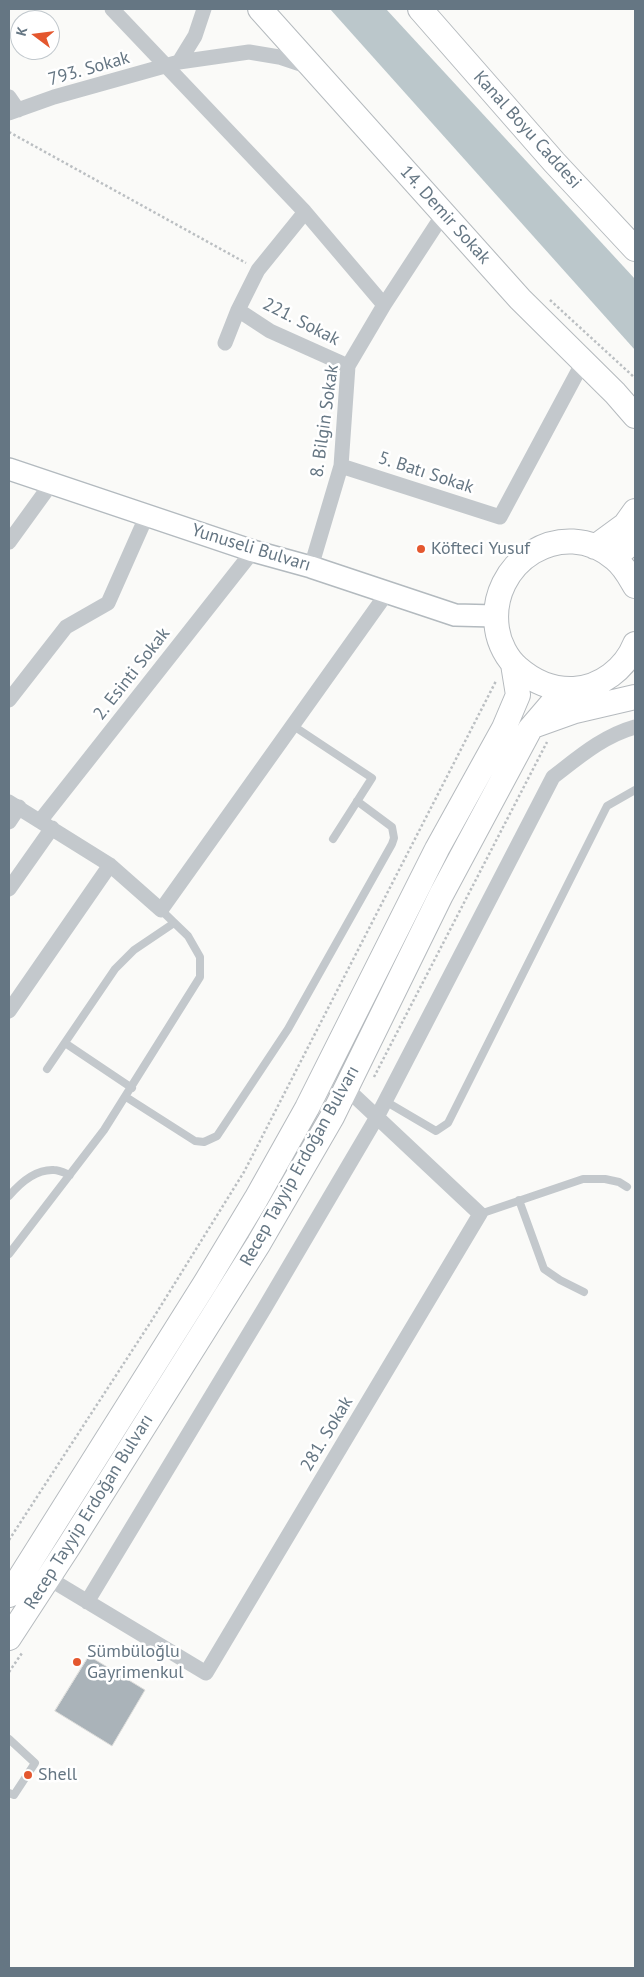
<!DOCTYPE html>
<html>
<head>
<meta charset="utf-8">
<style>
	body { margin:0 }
	#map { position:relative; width:644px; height:1977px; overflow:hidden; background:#fafaf8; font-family:"PT Sans",sans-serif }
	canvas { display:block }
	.frame { position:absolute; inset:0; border:10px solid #657683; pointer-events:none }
	.north { position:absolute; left:10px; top:10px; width:50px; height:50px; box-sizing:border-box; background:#fff; border:1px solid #c1c8cd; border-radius:50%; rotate:285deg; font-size:14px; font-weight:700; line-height:20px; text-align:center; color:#657683 }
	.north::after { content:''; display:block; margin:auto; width:18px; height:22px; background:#e4572e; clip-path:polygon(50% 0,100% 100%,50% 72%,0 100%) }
</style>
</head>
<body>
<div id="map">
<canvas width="644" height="1977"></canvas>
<div class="frame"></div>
<div class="north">K</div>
</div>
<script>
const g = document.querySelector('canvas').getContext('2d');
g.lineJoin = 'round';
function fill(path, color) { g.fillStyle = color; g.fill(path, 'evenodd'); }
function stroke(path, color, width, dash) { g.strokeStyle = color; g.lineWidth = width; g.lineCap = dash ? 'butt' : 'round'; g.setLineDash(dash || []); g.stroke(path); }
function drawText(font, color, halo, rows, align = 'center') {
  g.font = font + ' "PT Sans",sans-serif'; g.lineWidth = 5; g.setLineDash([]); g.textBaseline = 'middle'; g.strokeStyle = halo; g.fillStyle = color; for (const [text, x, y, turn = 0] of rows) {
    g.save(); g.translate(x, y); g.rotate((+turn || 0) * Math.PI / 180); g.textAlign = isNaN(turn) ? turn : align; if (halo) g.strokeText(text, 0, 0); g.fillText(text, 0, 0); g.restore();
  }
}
fill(new Path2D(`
	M330 9H386L635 279V350Z`), '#bbc7cb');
const building = new Path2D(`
	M89 1656 145 1690 112 1746 55 1711Z`);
fill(building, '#aab3b9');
stroke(building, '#dcdcda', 1);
const secondary = new Path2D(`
	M9 469 253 551 311 567 455 615 495 616`);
const primary = new Path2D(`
	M260 9 520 299 615 393 635 416
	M420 9 554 162 635 249
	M595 547 625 525 635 511
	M614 558 635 540
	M635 586C629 576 624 566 615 559 563 514 487 562 497 629 499 643 507 659 518 668 534 682 553 690 574 689 601 687 625 669 635 644
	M533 726 575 711 635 697
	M9 1595 206 1282 256 1199 307 1108 437 849 504 728 518 695 513 664
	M9 1638 69 1546 259 1243 332 1117 441 895 530 729 554 701 574 689`);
stroke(secondary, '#b3babf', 24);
stroke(primary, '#b5babe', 26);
stroke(new Path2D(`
	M9 132 246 263
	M550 300 635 378
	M374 1077 547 742
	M9 1540 152 1320 244 1172 496 681
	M9 1672 22 1653`), '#bbbfc2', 2.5, [2.5, 2.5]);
stroke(new Path2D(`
	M292 725 372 778 333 839
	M65 1043 132 1088
	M47 1069 115 969 134 950 174 923
	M126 1097 195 1141 204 1142 217 1136 288 1029 392 844 394 838 392 827 357 801
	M385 1101 436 1131 448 1123 607 806 635 790
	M9 1196C20 1183 36 1169 54 1170 59 1170 65 1173 70 1175
	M519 1200 544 1269 560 1280 584 1292
	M480 1214 583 1179H605L619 1182 627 1187
	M9 1254 104 1130 200 977V957L188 936 161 910
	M9 1739 35 1763 14 1795 9 1793`), '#c3c8cc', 8);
stroke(new Path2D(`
	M112 9 305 212 384 305
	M179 62 195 36 204 9
	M9 97 18 110
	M9 113 54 97 179 62 249 52 279 57 309 67
	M238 310 270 331 348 366
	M225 343 238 310 258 270 305 212
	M341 466 500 517 583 362
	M9 542 51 484
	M311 567 341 466 348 366 384 305 444 213
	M9 700 66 627 108 603 147 515
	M9 802 110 865 161 910 387 593
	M40 821 253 551
	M9 822 19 807
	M9 889 52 828
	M9 1011 110 865
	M48 1578 206 1673 480 1214 346 1088
	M87 1602 264 1309 377 1117 553 777C579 757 603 736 635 727`), '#c3c8cc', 15);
stroke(secondary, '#fff', 21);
stroke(primary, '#fff', 24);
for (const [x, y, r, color] of [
	[421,549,5,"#e4572e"],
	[77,1662,5,"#e4572e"],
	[28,1775,5,"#e4572e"]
]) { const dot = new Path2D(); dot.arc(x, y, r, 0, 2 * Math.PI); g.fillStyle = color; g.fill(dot); stroke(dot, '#fff', 2); }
drawText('18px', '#657683', '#fff', [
	["793. Sokak",89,69,-16],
	["Kanal Boyu Caddesi",527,130,48],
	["14. Demir Sokak",445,215,48],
	["221. Sokak",301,322,27],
	["8. Bilgin Sokak",325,421,-82],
	["5. Batı Sokak",426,473,18],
	["Yunuseli Bulvarı",251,548,17],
	["2. Esinti Sokak",132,674,-52],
	["Recep Tayyip Erdoğan Bulvarı",300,1166,-61],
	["281. Sokak",327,1434,-59],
	["Recep Tayyip Erdoğan Bulvarı",89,1512,-58]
]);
drawText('18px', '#657683', '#fff', [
	["Köfteci Yusuf",431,549],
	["Sümbüloğlu",87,1652],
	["Gayrimenkul",87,1673],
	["Shell",38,1775]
], 'left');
</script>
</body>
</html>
